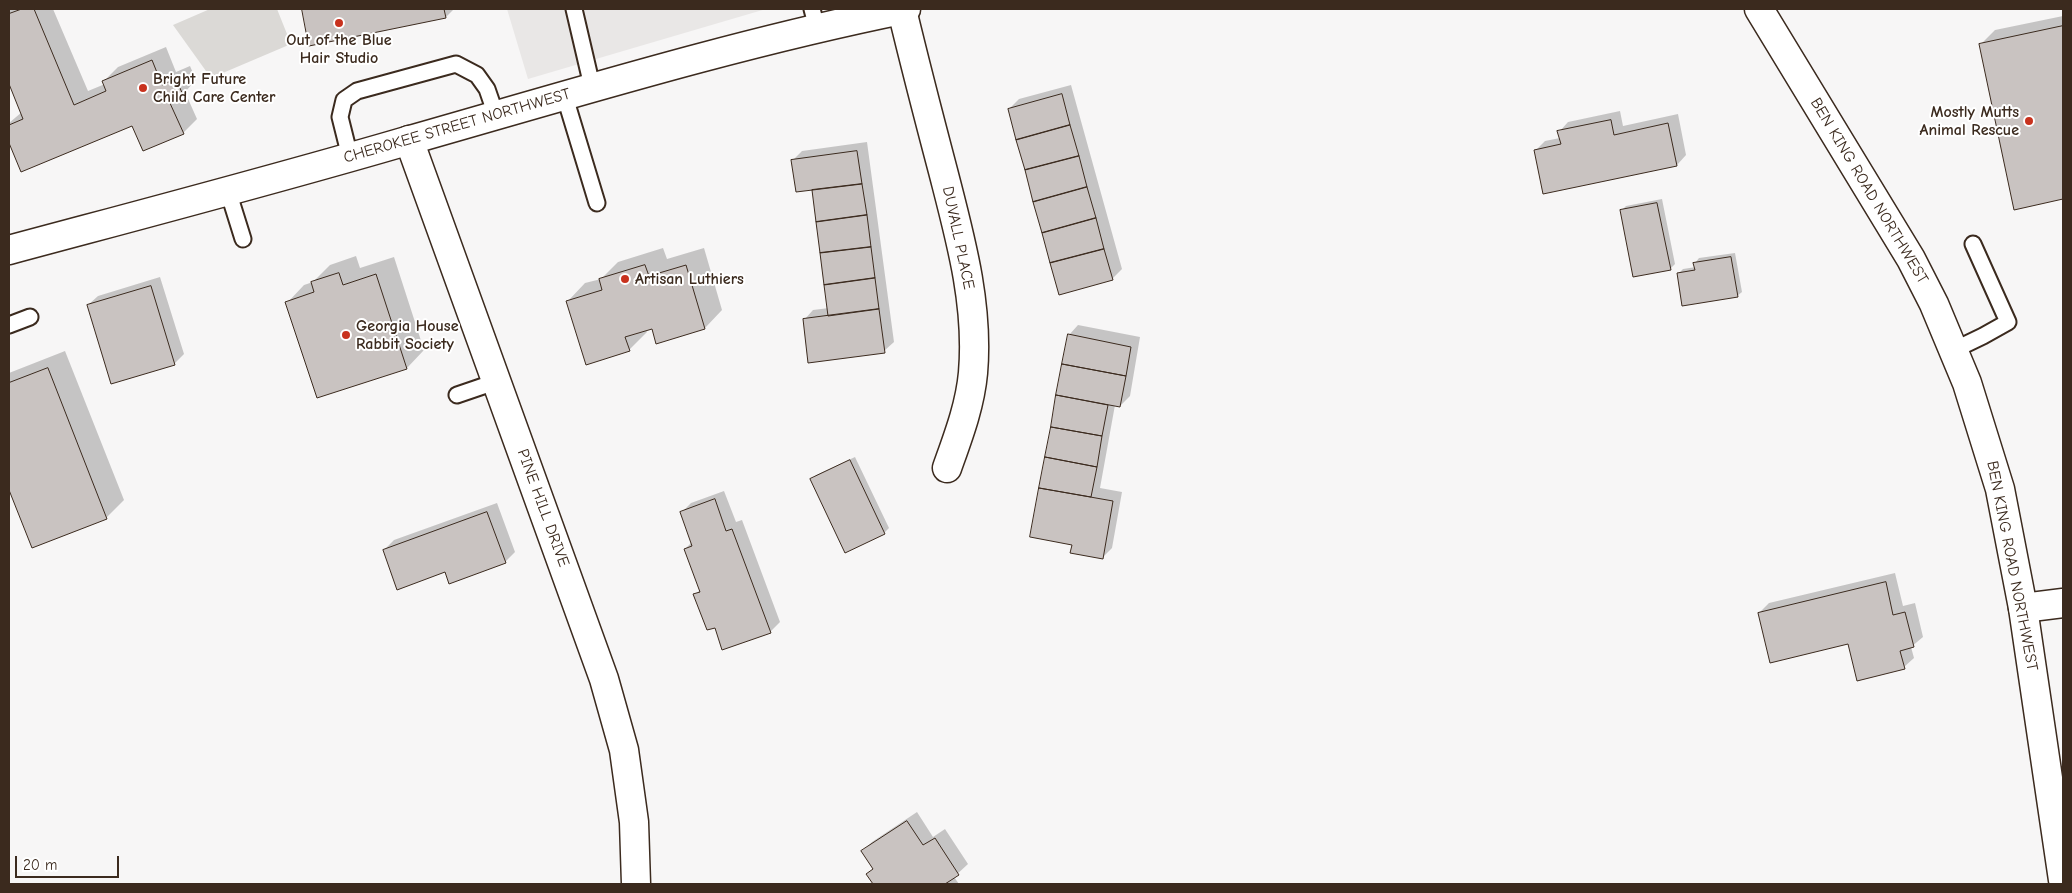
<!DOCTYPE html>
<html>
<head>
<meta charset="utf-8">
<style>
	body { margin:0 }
	#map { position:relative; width:2072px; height:893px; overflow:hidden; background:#f7f6f6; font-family:"Comic Neue",sans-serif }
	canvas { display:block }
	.frame { position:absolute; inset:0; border:10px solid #3b2a1e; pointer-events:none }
	.scale { position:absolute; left:15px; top:856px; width:104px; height:22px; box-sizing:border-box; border:2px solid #3b2a1e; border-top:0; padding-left:6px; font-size:15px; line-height:18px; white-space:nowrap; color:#3b2a1e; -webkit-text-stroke:4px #fff; paint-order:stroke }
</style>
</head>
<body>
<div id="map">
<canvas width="2072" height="893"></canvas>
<div class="frame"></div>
<div class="scale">20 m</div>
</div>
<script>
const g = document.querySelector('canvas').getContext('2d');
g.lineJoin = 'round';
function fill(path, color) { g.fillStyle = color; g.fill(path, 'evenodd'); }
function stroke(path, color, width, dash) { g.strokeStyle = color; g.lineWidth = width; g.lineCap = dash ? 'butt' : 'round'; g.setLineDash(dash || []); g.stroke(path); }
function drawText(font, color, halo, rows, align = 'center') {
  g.font = font + ' "Comic Neue",sans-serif'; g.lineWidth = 4; g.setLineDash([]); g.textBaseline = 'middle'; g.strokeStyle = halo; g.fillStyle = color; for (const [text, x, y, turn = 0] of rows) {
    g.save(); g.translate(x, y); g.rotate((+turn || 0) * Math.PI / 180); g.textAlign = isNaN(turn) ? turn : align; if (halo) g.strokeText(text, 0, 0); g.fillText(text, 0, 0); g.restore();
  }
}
fill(new Path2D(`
	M507 9H766L528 79Z`), '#e9e7e6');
fill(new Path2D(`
	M210 9H277L291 44 211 78 173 25Z`), '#dbd9d6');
fill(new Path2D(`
	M9 9H53L88 91 105 84 104 81 118 67 166 47 176 72 190 66 196 80 185 92 197 119 183 133 133 125 22 170 9 140V123L22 112 9 81Z
	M303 9H454L446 17 310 44Z
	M2063 16V198L2015 208 1981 44 1995 30Z
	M1071 85 1122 269 1112 279 1009 109 1019 99Z
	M1620 111 1623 126 1678 114 1686 155 1677 165 1535 151 1545 141 1560 138 1559 132 1568 122Z
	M867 142 894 342 884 351 804 320 813 310 829 308 813 189 793 160 802 151Z
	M1662 199 1675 264 1670 269 1621 211 1626 206Z
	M663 248 667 259 704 248 722 310 705 328 657 342 652 328 646 330 647 332 629 350 568 301 585 283 601 279 618 262Z
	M1735 253 1742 292 1737 296 1678 274 1683 269 1696 267 1695 263 1699 258Z
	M356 256 360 268 394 257 424 350 407 368 317 397 287 303 304 285 313 282 330 265Z
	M160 277 184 354 174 364 88 305 98 296Z
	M1078 325 1140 337 1130 396 1120 406 1115 405 1100 488 1122 492 1112 548 1102 558 1073 544 1032 536 1069 335Z
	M65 351 124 500 106 518 32 546 9 487V373Z
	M855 457 889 528 884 533 812 479 816 475Z
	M724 491 736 522 742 520 780 622 770 632 715 626 695 595 700 590 685 549 692 542 681 513 691 503Z
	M497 503 515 552 505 562 446 571 384 550 394 540Z
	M1895 573 1903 606 1915 603 1923 637 1911 647 1914 658 1904 667 1849 643 1759 613 1769 603Z
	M917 812 933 837 945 829 968 864 954 877 959 884H874L867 874 874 868 863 851 872 842Z`), '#0003');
const building = new Path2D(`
	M22 9H34L74 105 106 91 102 81 152 60 162 85 176 79 183 95 169 101 184 134 143 151 132 126 21 172 9 143V125L23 119 9 84V14Z
	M302 9H444L446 18 309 46Z
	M2063 26V199L2014 210 1979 44Z
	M1062 94 1070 125 1016 140 1008 109Z
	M1611 120 1614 135 1668 123 1677 166 1543 194 1534 150 1561 144 1557 131Z
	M1070 125 1079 156 1025 170 1016 140Z
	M857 151 862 184 796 192 791 160Z
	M1079 156 1087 187 1033 202 1025 170Z
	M862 184 867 215 816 222 812 190Z
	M1087 187 1096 218 1042 233 1033 202Z
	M1657 203 1671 270 1633 277 1620 210Z
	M867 215 871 247 820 253 816 222Z
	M1096 218 1104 249 1050 263 1042 233Z
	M871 247 875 278 824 285 820 253Z
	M1104 249 1113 280 1059 295 1050 263Z
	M1731 257 1738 297 1682 306 1677 273 1695 270 1693 263Z
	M645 265 649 276 686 265 705 329 656 344 652 329 625 337 630 351 586 365 566 301 602 290 599 279Z
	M339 273 343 285 376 274 407 369 317 398 285 302 314 292 311 282Z
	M875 278 879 309 828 316 824 285Z
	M151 286 175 365 111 384 87 305Z
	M879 309 885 353 808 363 803 319Z
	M1068 334 1131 347 1126 376 1062 364Z
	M1062 364 1126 376 1120 407 1056 395Z
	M48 368 107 519 32 548 9 490V383Z
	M1056 395 1108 405 1102 436 1051 427Z
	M1051 427 1102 436 1097 467 1045 457Z
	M1045 457 1097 467 1091 497 1039 488Z
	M850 460 885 534 845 553 810 479Z
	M1039 488 1113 501 1103 559 1070 553 1072 545 1030 537Z
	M715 499 726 531 732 529 771 633 722 650 715 628 707 630 693 594 700 592 684 549 692 546 680 512Z
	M487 512 506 563 449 584 445 572 397 590 383 550Z
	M1886 582 1893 615 1905 612 1914 647 1900 651 1905 669 1857 681 1848 644 1770 663 1758 613Z
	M907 821 923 845 935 838 959 875 945 884H873L866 874 873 869 861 851Z`);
fill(building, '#c9c3c1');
stroke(building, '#3b2a1e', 1);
const service = new Path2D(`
	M574 9 592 86
	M812 9 817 28
	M564 94 597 203
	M350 157 340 117 344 100 357 91 456 64 477 75 487 89 496 115
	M228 191 243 239
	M9 325 30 317
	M1954 350 1983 336 2008 322 1973 244
	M457 395 498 381`);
const minor = new Path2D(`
	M902 10C915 64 929 118 943 171 960 237 979 304 973 373 970 406 958 437 947 468
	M409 140 604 679 624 750 634 822 636 884
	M2023 608 2063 603`);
const tertiary = new Path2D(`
	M1759 9 1911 259 1934 304 1967 383 2000 489 2023 608 2063 880`);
const secondary = new Path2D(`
	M9 250C143 214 277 179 410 140 575 93 738 43 906 9`);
stroke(service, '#3b2a1e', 19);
stroke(minor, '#3b2a1e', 31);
stroke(tertiary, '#3b2a1e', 31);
stroke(secondary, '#3b2a1e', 31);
stroke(service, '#fff', 15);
stroke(minor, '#fff', 28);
stroke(tertiary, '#fff', 28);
stroke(secondary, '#fff', 28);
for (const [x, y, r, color] of [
	[339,23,5,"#c8321e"],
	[143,88,5,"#c8321e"],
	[2029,121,5,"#c8321e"],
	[625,279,5,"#c8321e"],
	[346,335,5,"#c8321e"]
]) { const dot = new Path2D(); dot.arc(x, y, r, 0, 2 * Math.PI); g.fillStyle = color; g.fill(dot); stroke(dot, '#fff', 2); }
drawText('bold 16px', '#3b2a1e', '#fff', [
	["Out of the Blue",339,40,"center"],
	["Hair Studio",339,58,"center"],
	["Bright Future",153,79],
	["Child Care Center",153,97],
	["Mostly Mutts",2019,112,"right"],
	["Animal Rescue",2019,130,"right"],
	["Artisan Luthiers",635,279],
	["Georgia House",356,326],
	["Rabbit Society",356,344]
], 'left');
drawText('16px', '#3b2a1e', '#fff', [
	["CHEROKEE STREET NORTHWEST",457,126,-16],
	["BEN KING ROAD NORTHWEST",1869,191,59],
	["DUVALL PLACE",958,238,78],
	["PINE HILL DRIVE",543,508,70],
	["BEN KING ROAD NORTHWEST",2012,566,79]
]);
</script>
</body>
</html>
